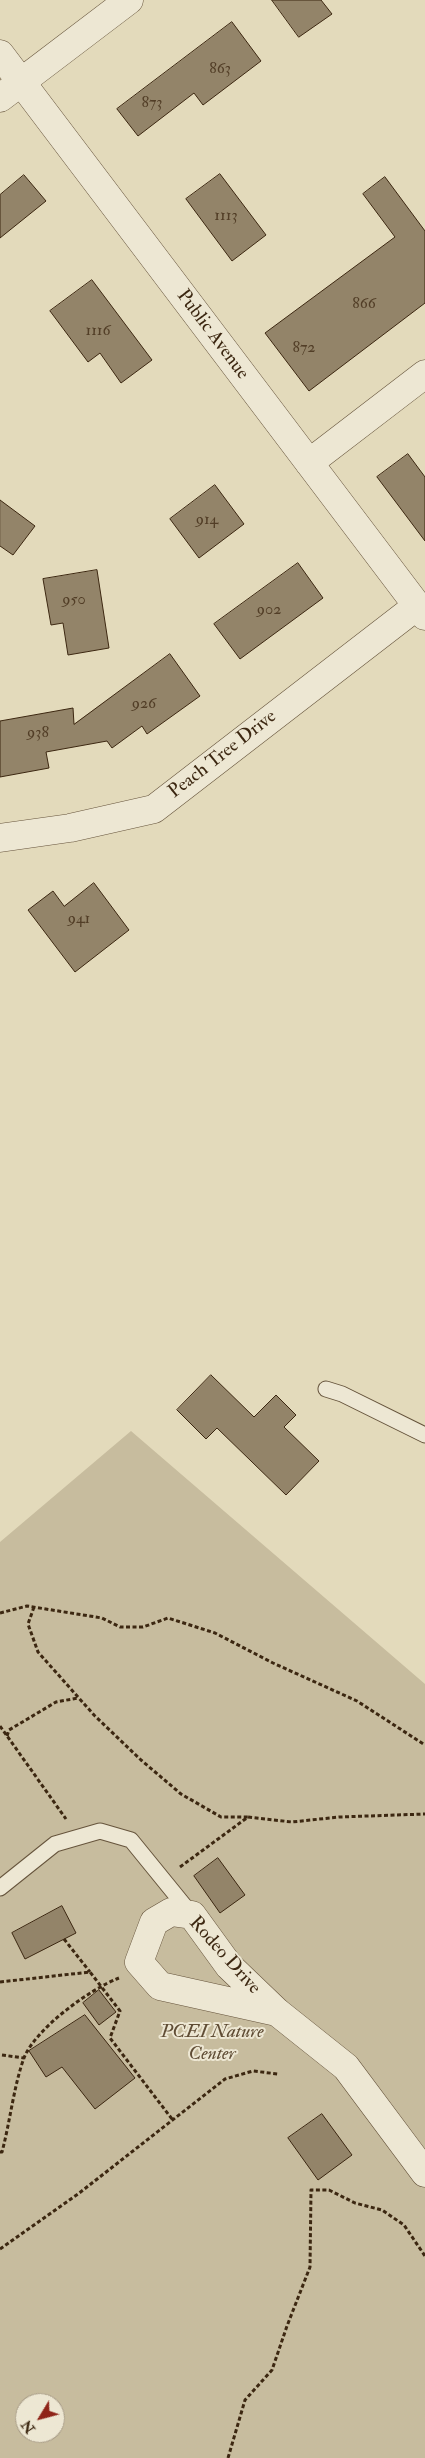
<!DOCTYPE html>
<html>
<head>
<meta charset="utf-8">
<style>
	body { margin:0 }
	#map { position:relative; width:425px; height:2458px; overflow:hidden; background:#e3dabb; font-family:"IM FELL Double Pica",serif }
	canvas { display:block }
	.north { position:absolute; left:15px; top:2393px; width:50px; height:50px; box-sizing:border-box; background:#ede7d3; border:1px solid #a69a85; border-radius:50%; rotate:233deg; font-size:14px; font-weight:700; line-height:20px; text-align:center; color:#3c2711 }
	.north::after { content:''; display:block; margin:auto; width:18px; height:22px; background:#8f2418; clip-path:polygon(50% 0,100% 100%,50% 72%,0 100%) }
</style>
</head>
<body>
<div id="map">
<canvas width="425" height="2458"></canvas>
<div class="north">N</div>
</div>
<script>
const g = document.querySelector('canvas').getContext('2d');
g.lineJoin = 'round';
function fill(path, color) { g.fillStyle = color; g.fill(path, 'evenodd'); }
function stroke(path, color, width, dash) { g.strokeStyle = color; g.lineWidth = width; g.lineCap = dash ? 'butt' : 'round'; g.setLineDash(dash || []); g.stroke(path); }
function drawText(font, color, halo, rows, align = 'center') {
  g.font = font + ' "IM FELL Double Pica",serif'; g.lineWidth = 4; g.setLineDash([]); g.textBaseline = 'middle'; g.strokeStyle = halo; g.fillStyle = color; for (const [text, x, y, turn = 0] of rows) {
    g.save(); g.translate(x, y); g.rotate((+turn || 0) * Math.PI / 180); g.textAlign = isNaN(turn) ? turn : align; if (halo) g.strokeText(text, 0, 0); g.fillText(text, 0, 0); g.restore();
  }
}
fill(new Path2D(`
	M131 1431 425 1684V2458H0V1542ZM25 2403H55V2433H25Z`), '#c7bc9e');
const building = new Path2D(`
	M272 0H321L332 14 299 37Z
	M232 22 261 61 203 105 194 93 138 136 117 109Z
	M220 174 266 235 232 261 186 199Z
	M24 175 46 201 0 238V195Z
	M385 177 425 231V303L309 391 265 333 395 237 363 194Z
	M92 280 152 360 121 383 100 353 88 362 50 311Z
	M408 454 425 477V541L377 477Z
	M215 485 244 524 199 558 170 519Z
	M0 500 35 526 13 555 0 546Z
	M298 563 323 598 240 659 214 624Z
	M97 570 109 648 68 655 63 623 51 625 43 579Z
	M170 654 200 696 147 734 142 726 112 748 107 741 46 752 49 768 0 777V721L73 708 74 724Z
	M94 883 129 930 75 972 28 910 53 891 64 906Z
	M211 1375 254 1417 276 1395 296 1415 284 1427 319 1461 286 1495 217 1428 206 1439 177 1410Z
	M218 1858 245 1895 220 1913 194 1876Z
	M62 1906 76 1933 25 1959 12 1933Z
	M99 1990 116 2012 99 2025 83 2003Z
	M85 2015 135 2078 95 2109 62 2067 46 2077 29 2051Z
	M322 2114 352 2155 318 2180 288 2138Z`);
fill(building, '#938469');
stroke(building, '#3c2711', 1);
const service = new Path2D(`
	M326 1389 342 1394 425 1435
	M0 1888 55 1844 100 1831 131 1840 192 1915`);
const minor = new Path2D(`
	M0 54 425 616
	M0 98 129 0
	M309 463 425 374
	M0 838 70 828 154 809 417 606
	M277 2012 160 1986 139 1962 154 1922 171 1912 192 1915 229 1966 277 2012 346 2067 425 2173`);
stroke(service, '#66543c', 17);
stroke(minor, '#66543c', 29);
stroke(new Path2D(`
	M34 1607 28 1624 38 1652 94 1715 141 1760 181 1794 221 1817H248
	M0 1613 27 1606 102 1618 120 1627H143L168 1618 215 1633 273 1663 357 1701 425 1745
	M0 1726 66 1819
	M7 1736 9 1730 56 1702 78 1698
	M180 1867 248 1817 292 1822 339 1817 425 1814
	M64 1939 90 1972
	M0 1982 90 1972 120 2011 110 2038 172 2119
	M2 2055 24 2058
	M0 2152H2C10 2122 14 2085 24 2058 35 2029 90 1989 119 1978
	M0 2249 78 2194 225 2079 253 2071 278 2074
	M228 2458 245 2400 272 2370 287 2326 310 2267 311 2190H329L355 2203 382 2210 404 2225 425 2256`), '#3c2711', 3, [4, 2.5]);
stroke(service, '#ede7d3', 15);
stroke(minor, '#ede7d3', 28);
drawText('16px', '#523e27', null, [
	["863",220,70],
	["873",152,104],
	["1113",226,217],
	["866",364,305],
	["1116",98,332],
	["872",304,349],
	["914",207,521],
	["950",74,601],
	["902",269,611],
	["926",144,705],
	["938",38,734],
	["941",79,920]
]);
drawText('19px', '#3c2711', '#ede7d3', [
	["Public Avenue",212,335,53],
	["Peach Tree Drive",223,755,-38],
	["Rodeo Drive",224,1956,48]
]);
drawText('italic 19px', '#5f4c34', '#ede7d3', [
	["PCEI Nature",212,2033],
	["Center",212,2055]
]);
</script>
</body>
</html>
